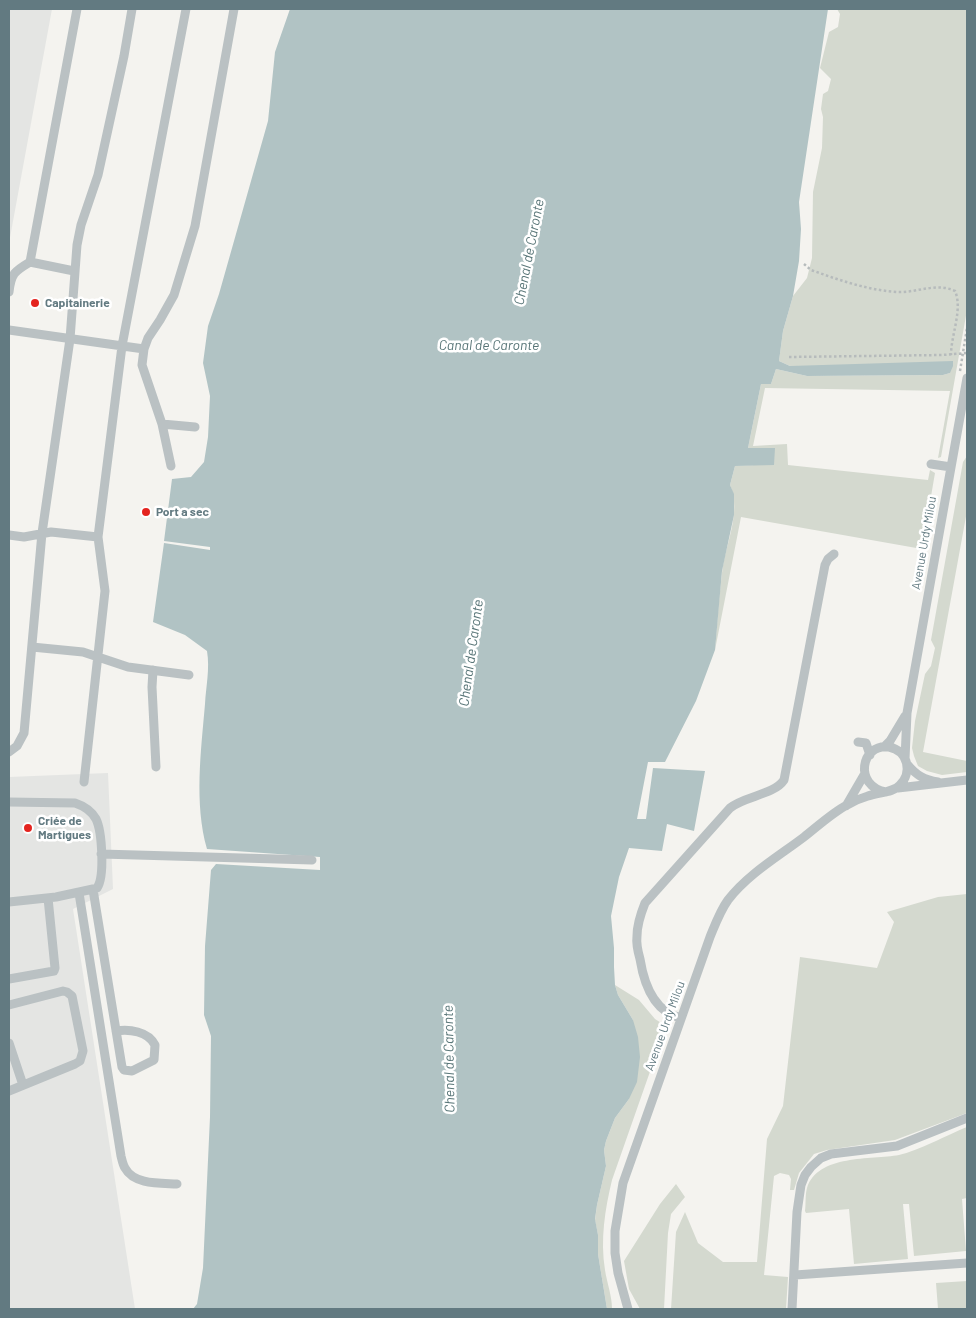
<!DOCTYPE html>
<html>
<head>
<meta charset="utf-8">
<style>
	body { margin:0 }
	#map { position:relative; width:976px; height:1318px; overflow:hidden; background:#f4f3ef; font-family:Barlow,sans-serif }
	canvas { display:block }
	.frame { position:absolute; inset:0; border:10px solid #627a81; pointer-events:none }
</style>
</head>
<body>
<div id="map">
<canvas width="976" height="1318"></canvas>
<div class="frame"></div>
</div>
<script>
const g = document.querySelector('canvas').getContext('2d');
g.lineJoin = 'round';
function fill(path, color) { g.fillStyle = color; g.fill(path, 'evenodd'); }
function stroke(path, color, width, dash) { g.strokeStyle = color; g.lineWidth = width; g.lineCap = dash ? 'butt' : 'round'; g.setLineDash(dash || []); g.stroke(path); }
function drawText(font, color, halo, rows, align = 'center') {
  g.font = font + ' Barlow,sans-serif'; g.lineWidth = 5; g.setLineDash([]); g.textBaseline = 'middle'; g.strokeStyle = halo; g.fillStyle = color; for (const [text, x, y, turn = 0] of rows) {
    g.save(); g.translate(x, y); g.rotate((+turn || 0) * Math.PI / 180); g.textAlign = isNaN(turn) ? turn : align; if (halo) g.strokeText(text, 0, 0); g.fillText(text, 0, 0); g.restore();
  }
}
fill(new Path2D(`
	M9 9H52L9 243Z
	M108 773 113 889 73 909 135 1309H9V777Z`), '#e4e5e3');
fill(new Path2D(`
	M837 9H967V310L941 457 938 458 950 391 765 388 753 446 787 444 788 465 928 480 930 470 935 473 922 549 741 517 715 650C717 624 719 598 722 573 725 545 742 512 730 485L735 466 774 464 748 448 761 384H771L776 369 807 376 943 375 950 373 790 366 779 361 783 331 793 296 807 278 812 258 813 192 822 148 823 117 821 109 823 94 828 91 831 79 820 68 829 32 838 27 840 14Z
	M967 456V511L923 752 967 761V772L942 775 927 771 918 766 914 756 912 748 915 721 925 674 931 666 935 648 931 640 963 462Z
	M967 894V1113L895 1140 827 1150 814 1154 799 1173 794 1190H790L791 1179 789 1175 780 1173 774 1176 764 1275 788 1277 786 1309H671L676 1232 685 1212 698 1243 723 1262H757L767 1139 783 1106 800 957 877 968 894 922 887 912 938 897Z
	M615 985 639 1000 655 1019 666 1026 612 1180C605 1209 600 1240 605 1270 607 1283 612 1296 612 1309H607L598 1254V1235L595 1220 597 1205 606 1166 604 1150 606 1141 615 1118 629 1099 633 1020 618 995Z
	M967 1127V1198L962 1199 966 1251 914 1256 909 1204H903L908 1259 854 1264 849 1209 806 1213 805 1211C806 1204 805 1195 807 1188 818 1154 871 1160 899 1155 918 1151 947 1135 967 1127Z
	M676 1184 685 1197 671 1214 668 1233 664 1309H640L629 1289 624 1261 660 1204Z
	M967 1281V1309H938L936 1283Z`), '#d4d9cf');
fill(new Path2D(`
	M290 9H828L799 202 801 229 799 261 793 296 783 331 779 361 790 366 953 361V366L950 373 943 375 807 376 776 369 771 384H761L748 448H775L774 465 735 466 730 485 734 494V515L722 571 715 650 696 701 665 762H648L637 819H646L653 768 705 771 694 831 667 824 662 851 629 848 619 877 611 916 614 948V967L615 985 618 995 633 1020 638 1037 640 1057 637 1082 629 1099 615 1118 606 1141 604 1150 606 1166 597 1205 595 1219 598 1235V1254L607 1309H193L197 1304 203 1268 210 1117 211 1036 204 1015 205 946 211 870 216 864 320 870V857L207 849C194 803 201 751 205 704 206 686 210 669 207 651L185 635 153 622 164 543 210 550V547L164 541 172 479 191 477 204 462 208 437 210 396 203 363 208 326 219 294 268 121 275 52Z`), '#b1c3c4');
stroke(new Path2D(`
	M804 264 811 270C839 280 867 290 897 292 917 293 936 282 955 291 963 309 951 335 951 355
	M789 357 942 355 967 353
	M960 371 967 328`), '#b6bbbc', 2.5, [2.5, 2.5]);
stroke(new Path2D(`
	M74 271 30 262 77 9
	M9 292C11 273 15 271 30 262
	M9 330 144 349 142 365 162 424 195 427
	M144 349 148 338 160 320 174 295 195 226 234 9
	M162 424 171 466
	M931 464 951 467
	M9 535 24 537 51 532 98 537
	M32 647 83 652 128 667 189 675
	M153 670 152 687 156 767
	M858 742 866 743 870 755
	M884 747 890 741 905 716
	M9 752 17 746 24 733 42 533 70 339 77 245 81 225 98 175 124 56 132 9
	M905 759 907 713 967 378
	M907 764C916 775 924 780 938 782
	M84 782 105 591 98 537 122 346 186 9
	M898 788 967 780
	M9 802 75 803C84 806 91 810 96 819 102 831 105 877 97 888L93 889 56 897 9 902
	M846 806 864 775
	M101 854 312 860
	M93 889 95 902 122 1067 124 1070 132 1071 154 1060 155 1045C148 1031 129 1029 116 1031
	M79 893 121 1156C122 1160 123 1165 125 1168 134 1185 161 1183 177 1184
	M9 979 54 971 55 968 48 898
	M9 1005 63 991 67 992 72 996 83 1051 80 1061 75 1064 9 1091
	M681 1018C654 1012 644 984 640 959 638 952 636 944 637 936 637 925 641 913 645 903L730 808C744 796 774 795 784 780L825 565 828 559 834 554
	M9 1043 23 1085
	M795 1275 967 1263
	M628 1309 618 1273 615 1253V1231L623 1183 710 937C715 925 720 911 728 900 748 874 779 856 804 837 818 826 832 813 847 805 854 801 861 798 868 796 878 792 893 793 900 785 912 773 909 751 889 747 861 743 853 786 886 792
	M792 1309 797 1212 801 1185 805 1175 811 1167 821 1158 831 1154 897 1146 967 1118`), '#bac1c3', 9);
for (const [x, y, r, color] of [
	[35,303,5,"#e4241f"],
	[146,512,5,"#e4241f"],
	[28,828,5,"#e4241f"]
]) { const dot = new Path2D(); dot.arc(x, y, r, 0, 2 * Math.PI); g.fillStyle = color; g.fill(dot); stroke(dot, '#fff', 2); }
drawText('bold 12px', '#627a81', '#fff', [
	["Capitainerie",45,303],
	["Port a sec",156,512],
	["Criée de",38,821],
	["Martigues",38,835]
], 'left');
drawText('12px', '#627a81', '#fff', [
	["Avenue Urdy Milou",924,543,-80],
	["Avenue Urdy Milou",665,1026,-70]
]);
drawText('italic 14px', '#597678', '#fff', [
	["Chenal de Caronte",529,252,-79],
	["Canal de Caronte",489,345],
	["Chenal de Caronte",471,653,-82],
	["Chenal de Caronte",449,1059,-91]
]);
</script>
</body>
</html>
